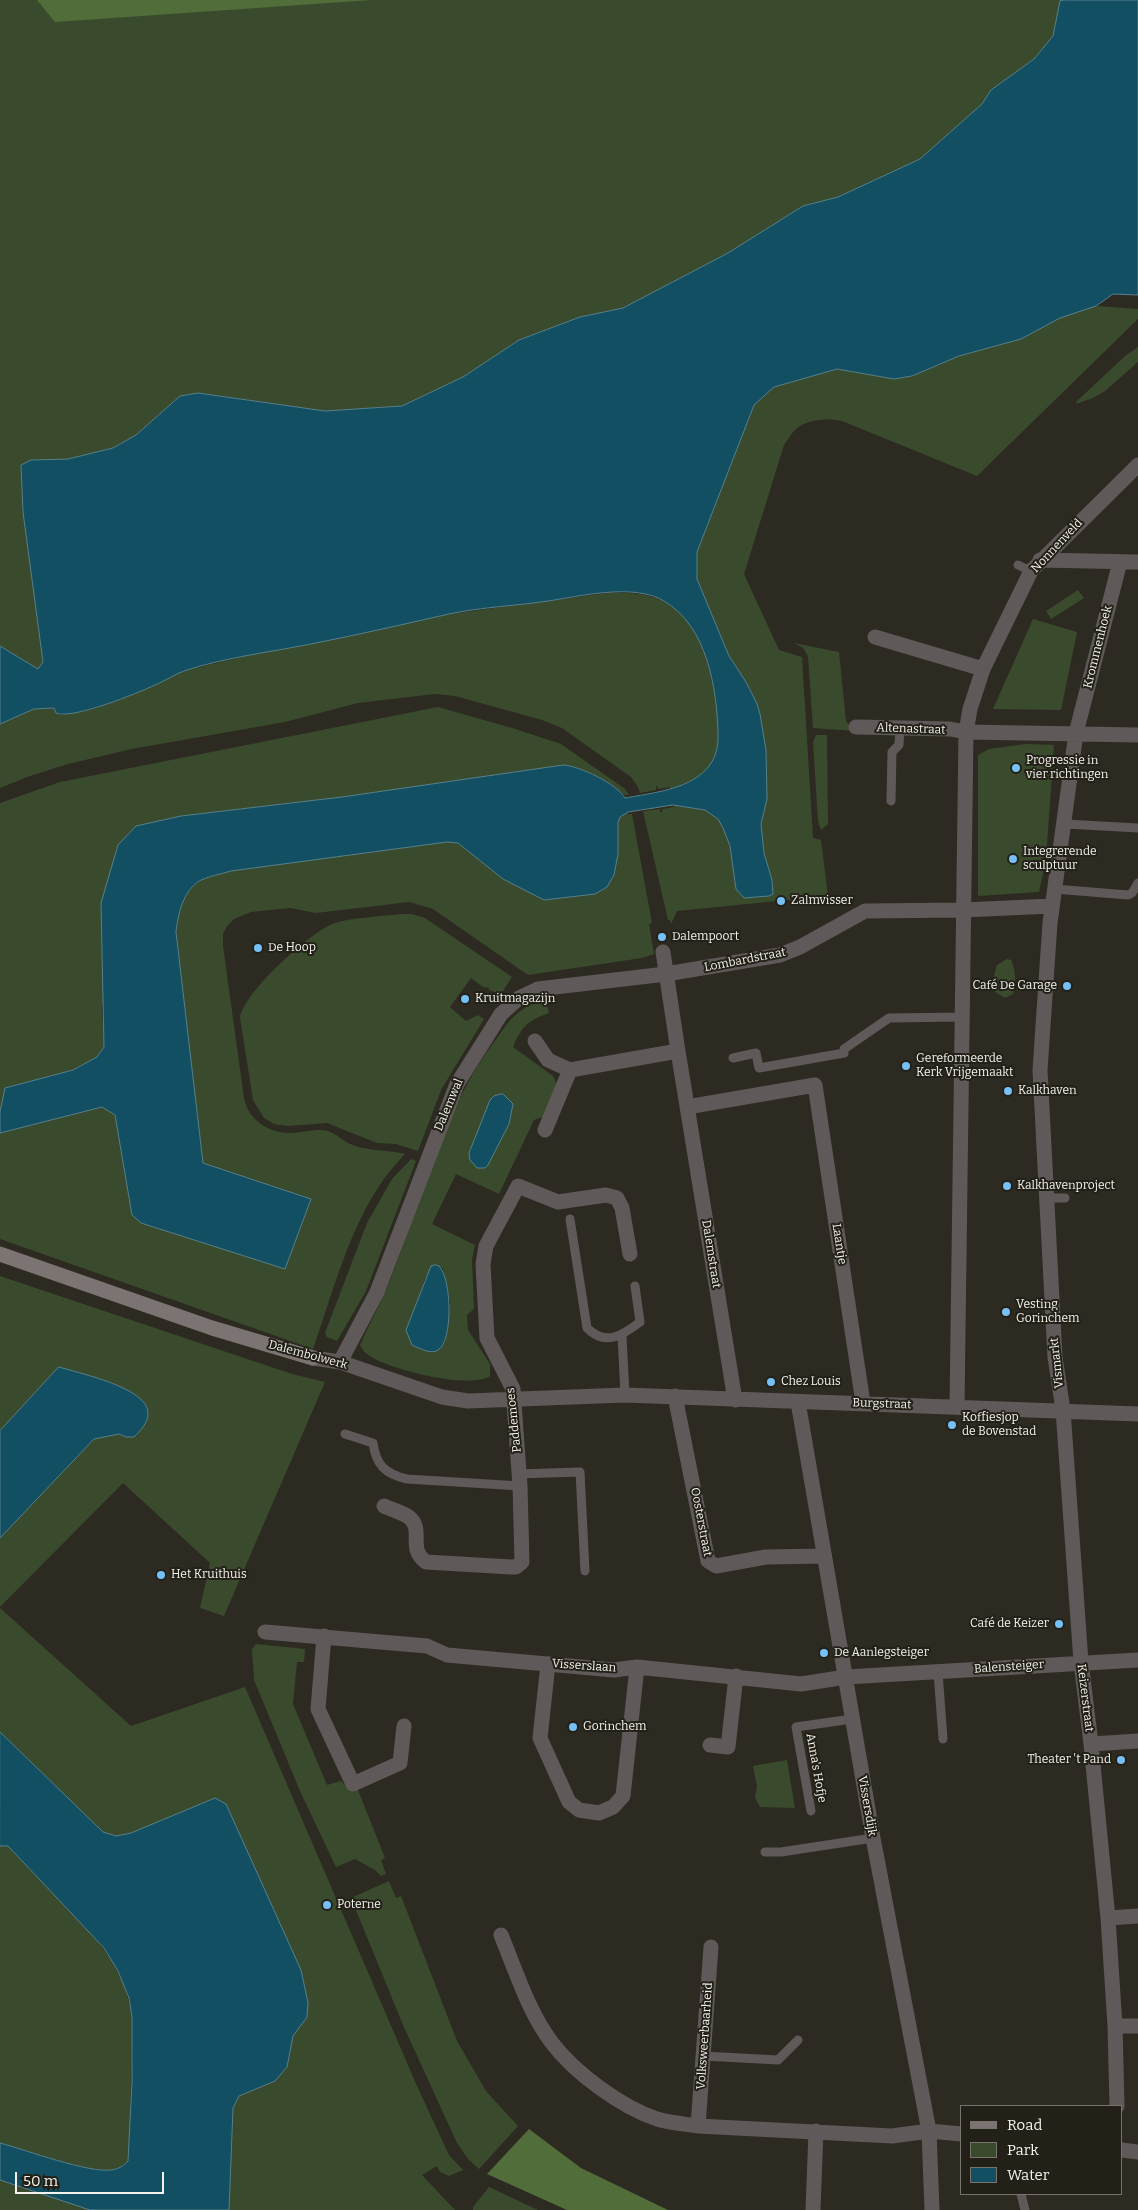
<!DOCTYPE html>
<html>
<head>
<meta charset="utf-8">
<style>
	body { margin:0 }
	#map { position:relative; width:1138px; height:2210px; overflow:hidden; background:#2d2a21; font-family:Bitter,serif }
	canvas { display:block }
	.legend { position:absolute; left:960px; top:2105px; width:162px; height:90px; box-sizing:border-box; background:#232018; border:1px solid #76746d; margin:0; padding:6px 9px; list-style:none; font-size:15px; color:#f3f2ec }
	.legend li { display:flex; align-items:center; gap:10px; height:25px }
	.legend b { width:25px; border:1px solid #76746d }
	.scale { position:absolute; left:15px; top:2172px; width:149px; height:22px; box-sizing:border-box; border:2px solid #f3f2ec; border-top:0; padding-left:6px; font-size:15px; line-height:18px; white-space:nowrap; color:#f3f2ec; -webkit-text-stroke:4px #232018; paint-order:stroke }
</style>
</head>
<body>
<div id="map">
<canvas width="1138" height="2210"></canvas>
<ul class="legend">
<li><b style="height:6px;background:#7c7373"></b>Road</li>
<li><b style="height:14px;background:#3a4b2d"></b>Park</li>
<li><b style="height:14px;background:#134f62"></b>Water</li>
</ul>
<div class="scale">50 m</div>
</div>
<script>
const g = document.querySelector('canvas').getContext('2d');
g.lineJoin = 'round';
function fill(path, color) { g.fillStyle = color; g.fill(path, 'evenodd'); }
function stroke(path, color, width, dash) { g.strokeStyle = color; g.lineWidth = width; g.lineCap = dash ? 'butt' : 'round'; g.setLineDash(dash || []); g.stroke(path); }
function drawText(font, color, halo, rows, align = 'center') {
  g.font = font + ' Bitter,serif'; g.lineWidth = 4; g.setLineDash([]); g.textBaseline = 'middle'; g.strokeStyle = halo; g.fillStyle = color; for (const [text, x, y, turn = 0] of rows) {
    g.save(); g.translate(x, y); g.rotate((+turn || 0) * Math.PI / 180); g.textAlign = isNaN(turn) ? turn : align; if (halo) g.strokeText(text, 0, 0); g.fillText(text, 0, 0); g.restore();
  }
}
fill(new Path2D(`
	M0 0H1065L1060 1 1053 36 1034 59 991 90 982 104 920 159 838 197 803 206 728 253 623 308 580 317 519 340 463 377 402 406 325 411 198 393 180 396 136 435 113 448 68 459 31 460 21 465 23 512 43 662 38 669 0 646Z
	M1096 306 1138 309V319L977 476 842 421C828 418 809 419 797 428 792 432 788 440 784 445L744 574 779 650 802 657 813 838 821 840 828 896 677 911 671 924 670 920H668L643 811 660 809V812H662V809L674 807 673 805C683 806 695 805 704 809 733 822 732 862 736 889L740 892 772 880 764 853 761 824 767 799 766 750 760 714 757 704 746 682 729 656 697 579V552L754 405 774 387 837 369 894 379 912 376 959 356 1021 339 1060 318Z
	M1138 347V362L1105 391 1093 398 1076 404 1077 401 1125 356Z
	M1078 590 1084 598 1051 619 1046 611Z
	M607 593C632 592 655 593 676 609 687 617 696 630 701 643 712 671 729 739 711 766 703 777 687 782 675 788L671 790 670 787 658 789V786L656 787V790L640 793 638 787 631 777 562 728 542 720 455 696 435 694 358 703 285 722 132 749 68 764 27 777 0 788V724L34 709 54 708 59 715H62L90 710 122 699 175 674 192 669 262 652 297 647 450 614Z
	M1033 619 1077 632 1061 710 993 709Z
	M794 643 839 652 846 721 854 731 813 728 808 656 803 648Z
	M438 707 512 728 561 744 625 789 629 795H625L591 773 342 797 181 816 136 826 102 1009 104 1047 97 1057 73 1070 5 1088 0 1112V803L60 782Z
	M816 735H827L828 824 821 830 818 821 813 742Z
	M1026 744 1054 745 1046 859 1039 892 978 896V755L989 749Z
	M628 812V814H632L652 923 649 924 654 954 642 958 528 975 433 909 409 902 316 913 290 908 251 912 234 919 227 926 223 934V946L244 1098C249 1122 271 1134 293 1133 305 1132 316 1128 328 1131 336 1134 341 1139 348 1143 365 1152 386 1149 405 1154 354 1205 336 1284 313 1349L0 1239V1133L102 1107 115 1115 132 1215 141 1223 285 1269 311 1199 203 1163 176 932C178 914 183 890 201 880 210 876 221 874 231 871L447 841 458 843 503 879 544 900 595 894 607 887 618 823 620 817Z
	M400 914H412L425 918 512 977 501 994 489 990V988L483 987 471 978 450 1007 466 1021 478 1015 484 1019 441 1090 418 1151 396 1144 377 1143 327 1123 288 1126 274 1124 264 1118 253 1100 240 1018C243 993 311 931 335 923 354 917 380 917 400 914Z
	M1007 959 1011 960C1016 971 1016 982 1013 994L1005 998 995 992 993 979 997 965Z
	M546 1001 549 1013C527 1021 522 1026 513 1047L553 1076 558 1087 545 1116 534 1120 499 1194 456 1174 432 1224 475 1245 472 1260 474 1309 467 1315 468 1330 490 1364V1376C470 1390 385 1369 367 1354 364 1352 362 1348 360 1345 369 1325 380 1304 389 1283 422 1201 442 1109 497 1038 504 1028 511 1017 522 1010 529 1004 538 1002 546 1001ZM436 1265 443 1269 450 1302 445 1343 419 1299 425 1278Z
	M411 1159 416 1161 366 1291 337 1341 327 1337 325 1333 367 1223 392 1179Z
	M0 1276 292 1374 325 1382 224 1616 200 1608 210 1563 123 1483 0 1607V1538L94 1439 119 1434 126 1437 59 1367 0 1431Z
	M0 1608 131 1726 245 1687 417 2086 449 2155 463 2170 449 2176 440 2172 437 2166 422 2175 455 2210H229L233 2108 239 2096 275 2081 287 2067 293 2035 307 2017 215 1798 131 1833 116 1836 103 1832 0 1732Z
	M256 1644 305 1649 304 1662H297L293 1704 327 1785 341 1781 350 1790H358L385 1858 381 1860 386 1874 381 1876 375 1870 355 1859 336 1867 300 1791 254 1680 252 1649Z
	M787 1760 795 1808 760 1807 755 1798 757 1786 753 1766Z
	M2 1845 8 1846C26 1866 45 1885 64 1905 98 1941 124 1965 132 2017L130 2144 128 2161C123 2166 119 2169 111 2170 88 2173 26 2150 0 2143V1846Z
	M389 1881 396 1898 401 1896 457 2041 486 2091 518 2126 479 2169 468 2159 457 2143 403 2025 351 1898Z
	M0 2180 90 2210H0Z
	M489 2187 538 2210H473V2207Z`), '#3a4b2d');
fill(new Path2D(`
	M37 0H372L55 22Z
	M529 2129 581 2168 668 2210H567L487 2174Z`), '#516d39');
const water = new Path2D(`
	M1065 0H1138V295L1113 294 1096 306 1060 318 1021 339 959 356 912 376 894 379 837 369 774 387 754 405 697 552V579L729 656 746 682 757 704 760 714 766 750 767 799 761 824 764 853 772 880 773 894 769 896 744 898 736 889 730 846 723 828 718 819 705 810 673 805 628 812 620 817 618 823V854L614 875 607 887 595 894 544 900 503 879 458 843 447 842 231 871C221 874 210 876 201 880 183 890 178 914 176 932L203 1163 311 1199 285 1269 141 1223 132 1215 115 1115 102 1107 0 1133V1112L5 1088 73 1070 97 1057 104 1047 101 903 118 845 136 826 181 816 342 797 563 765C580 766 617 784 625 798 664 791 720 786 718 734 717 688 707 626 664 601 634 583 581 596 548 601 515 606 482 607 449 614 405 624 361 634 316 643 272 652 226 657 184 671 173 675 165 681 155 685 138 693 72 720 56 713L54 708 34 709 0 724V646L38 669 43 662 23 512 21 465 31 460 68 459 113 448 136 435 180 396 198 393 325 411 402 406 463 377 519 340 580 317 623 308 728 253 803 206 838 197 920 159 982 104 991 90 1034 59 1053 36 1060 1Z
	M503 1094 513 1104 509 1124 488 1165 485 1168H477L470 1160 469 1153 490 1100 494 1096Z
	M436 1265 439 1266C452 1279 453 1342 438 1350 431 1355 419 1348 412 1345L406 1330 431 1266Z
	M59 1367C78 1373 150 1388 148 1414 148 1423 140 1431 134 1437H126L119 1434 94 1439 0 1538V1431Z
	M0 1732 103 1832 116 1836 131 1833 215 1798 226 1804 301 1970 308 2003 307 2017 293 2036 287 2067 275 2081 239 2096 233 2108 229 2210H90L0 2180V2143C26 2150 88 2173 111 2170 119 2169 123 2166 128 2161L132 2082V2017L129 1998 118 1971 104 1948 8 1846H0Z`);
fill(water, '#134f62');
stroke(water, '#56808b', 1);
stroke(new Path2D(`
	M1018 565 1031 571
	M891 801 892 752 899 745 900 728
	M1065 824 1138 828
	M1055 889 1128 895 1132 893 1138 883
	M733 1058 756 1053 759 1068 844 1053V1049L889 1018 963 1017
	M1047 1198H1065
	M570 1219 587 1328C606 1347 623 1335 640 1322L635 1286
	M622 1336 625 1395
	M345 1434 373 1443C376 1465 385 1474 407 1479L520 1486
	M519 1474 580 1472 585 1571
	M938 1672 943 1739
	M811 1811 796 1727 852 1719
	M765 1852H781L873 1838
	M703 2056 778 2060 798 2040
	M1021 2194 1025 2210`), '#5f5959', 9);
stroke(new Path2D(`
	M1040 560 1138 562
	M875 637 983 669
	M856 727 950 729 966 732 1138 735
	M535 1041 548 1060 570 1070 678 1051 663 952
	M678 1051 735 1400
	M687 1107 815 1085 863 1403
	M545 1130 570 1070
	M313 1358 340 1362 442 1397 468 1401 625 1395 1138 1414
	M340 1362 377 1292 457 1084 501 1014 519 998 538 989 666 974 780 955 800 947 865 911 963 910 1052 906
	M675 1396 708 1561 716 1566 766 1557 824 1556
	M798 1402 873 1838 929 2131 932 2210
	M957 1407 966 732 970 709 983 669 1031 571 1138 465
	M384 1506C392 1510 403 1512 410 1518 424 1531 407 1548 426 1562L511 1567H516L522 1562 520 1486 513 1389 487 1338 483 1264 486 1246 518 1186 558 1202 606 1195 617 1198 622 1208 630 1254
	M265 1632 427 1646 447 1655 614 1670 637 1667 801 1684 846 1677 1138 1660
	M324 1636 318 1709 353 1784 400 1763 404 1726
	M548 1664 540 1738 569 1802 579 1810 599 1813 613 1807 623 1796 637 1667
	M1091 1744 1138 1741
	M710 1745 728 1747 736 1676
	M1108 1918 1138 1916
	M501 1935C516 1971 528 2011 552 2043 575 2073 621 2107 657 2119 670 2123 684 2124 698 2126L892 2136 929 2131 962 2134
	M1115 2026H1138
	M1117 2106 1115 2026 1108 1918 1091 1744 1081 1662 1063 1410 1055 1357 1040 1070 1050 923 1076 733 1120 562
	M698 2126 711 1947
	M1122 2150 1138 2152
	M813 2210 816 2131`), '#5f5959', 15);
stroke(new Path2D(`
	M0 1254 212 1328 313 1358`), '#7c7373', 15);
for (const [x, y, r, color] of [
	[1016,768,5,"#75c0f6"],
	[1013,859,5,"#75c0f6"],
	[781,901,5,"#75c0f6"],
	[662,937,5,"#75c0f6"],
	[258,948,5,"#75c0f6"],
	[1067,986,5,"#75c0f6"],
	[465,999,5,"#75c0f6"],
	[906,1066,5,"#75c0f6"],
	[1008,1091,5,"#75c0f6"],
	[1007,1186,5,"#75c0f6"],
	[1006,1312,5,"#75c0f6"],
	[771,1382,5,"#75c0f6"],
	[952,1425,5,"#75c0f6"],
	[161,1575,5,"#75c0f6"],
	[1059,1624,5,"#75c0f6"],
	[824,1653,5,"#75c0f6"],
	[573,1727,5,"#75c0f6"],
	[1121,1760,5,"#75c0f6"],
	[327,1905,5,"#75c0f6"]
]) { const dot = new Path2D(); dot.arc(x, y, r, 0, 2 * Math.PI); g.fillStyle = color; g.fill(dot); stroke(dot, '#232018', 2); }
drawText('12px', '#f3f2ec', '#232018', [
	["Nonnenveld",1057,546,-47],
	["Krommenhoek",1098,647,-76],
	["Altenastraat",911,729,2],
	["Lombardstraat",745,960,-11],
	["Dalemwal",449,1105,-67],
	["Laantje",839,1244,81],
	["Dalemstraat",711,1254,81],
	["Dalembolwerk",308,1355,15],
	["Vismarkt",1057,1363,-96],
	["Burgstraat",882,1404,2],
	["Paddemoes",514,1420,-96],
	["Oosterstraat",701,1522,79],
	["Visserslaan",584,1666,4],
	["Balensteiger",1009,1667,-4],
	["Keizerstraat",1085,1698,83],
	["Anna's Hofje",816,1768,80],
	["Vissersdijk",867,1806,80],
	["Volksweerbaarheid",705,2036,-86]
]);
drawText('12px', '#f3f2ec', '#232018', [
	["Progressie in",1026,761],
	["vier richtingen",1026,775],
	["Integrerende",1023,852],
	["sculptuur",1023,866],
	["Zalmvisser",791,901],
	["Dalempoort",672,937],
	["De Hoop",268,948],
	["Café De Garage",1057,986,"right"],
	["Kruitmagazijn",475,999],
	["Gereformeerde",916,1059],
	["Kerk Vrijgemaakt",916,1073],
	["Kalkhaven",1018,1091],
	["Kalkhavenproject",1017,1186],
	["Vesting",1016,1305],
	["Gorinchem",1016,1319],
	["Chez Louis",781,1382],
	["Koffiesjop",962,1418],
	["de Bovenstad",962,1432],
	["Het Kruithuis",171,1575],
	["Café de Keizer",1049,1624,"right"],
	["De Aanlegsteiger",834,1653],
	["Gorinchem",583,1727],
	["Theater 't Pand",1111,1760,"right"],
	["Poterne",337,1905]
], 'left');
</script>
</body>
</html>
